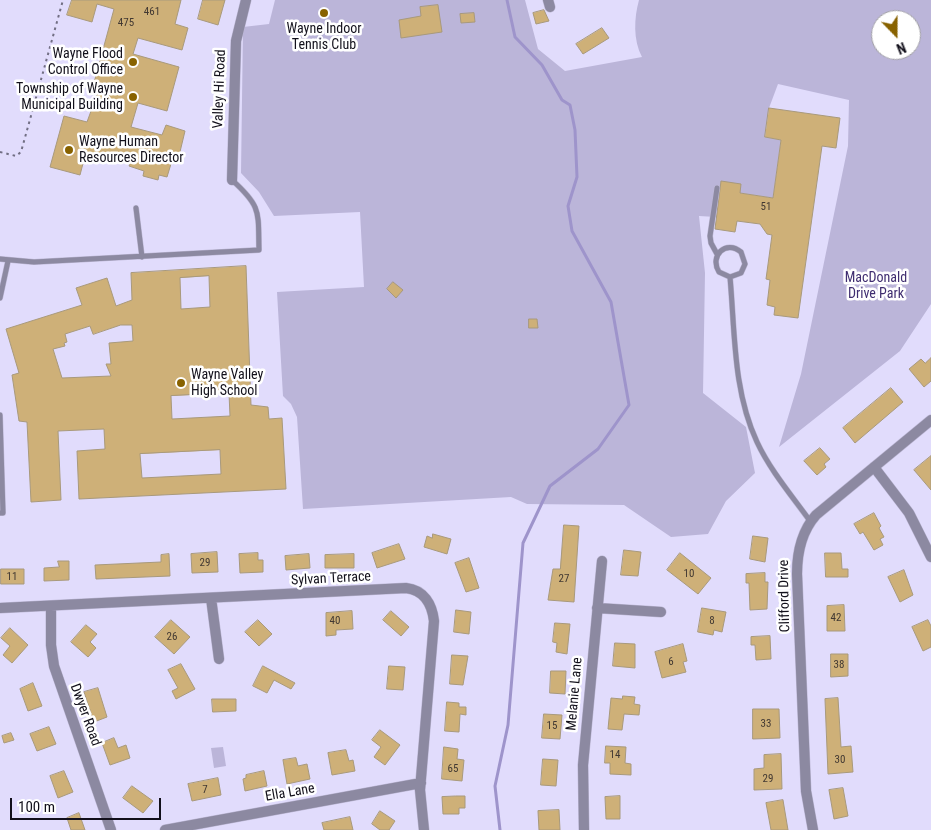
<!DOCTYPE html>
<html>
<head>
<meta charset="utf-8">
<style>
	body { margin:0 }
	#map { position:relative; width:931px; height:830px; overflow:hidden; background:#e1dcfc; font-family:"Roboto Condensed",sans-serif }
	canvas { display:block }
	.north { position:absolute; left:871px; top:10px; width:50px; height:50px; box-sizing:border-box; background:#fff; border:1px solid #a09fa4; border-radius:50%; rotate:158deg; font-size:14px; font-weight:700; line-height:20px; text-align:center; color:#12101b }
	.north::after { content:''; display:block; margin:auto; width:18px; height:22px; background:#886200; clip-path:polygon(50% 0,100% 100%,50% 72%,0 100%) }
	.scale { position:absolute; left:10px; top:798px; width:151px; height:22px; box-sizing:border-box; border:2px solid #12101b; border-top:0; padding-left:6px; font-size:15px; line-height:18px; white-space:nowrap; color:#12101b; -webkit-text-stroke:4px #fff; paint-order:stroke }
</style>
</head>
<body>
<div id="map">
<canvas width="931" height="830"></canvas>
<div class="north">N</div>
<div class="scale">100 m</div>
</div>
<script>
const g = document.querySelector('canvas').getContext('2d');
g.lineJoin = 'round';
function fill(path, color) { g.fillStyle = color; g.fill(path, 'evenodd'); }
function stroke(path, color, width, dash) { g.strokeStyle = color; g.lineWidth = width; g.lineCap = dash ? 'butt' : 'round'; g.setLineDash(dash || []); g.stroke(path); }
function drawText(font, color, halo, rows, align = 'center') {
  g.font = font + ' "Roboto Condensed",sans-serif'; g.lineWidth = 5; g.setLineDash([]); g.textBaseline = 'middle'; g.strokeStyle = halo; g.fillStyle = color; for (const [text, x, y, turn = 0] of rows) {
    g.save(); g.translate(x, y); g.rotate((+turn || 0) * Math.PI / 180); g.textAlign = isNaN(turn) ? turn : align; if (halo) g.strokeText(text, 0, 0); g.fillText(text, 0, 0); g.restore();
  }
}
fill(new Path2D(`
	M275 0H525L538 49 565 71 642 57C633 40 634 18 639 0H931V304L900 351 779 447 801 374 848 146 849 100 778 84 769 108 765 137 781 140 773 198 740 193 721 182 716 217 699 216 705 273 703 393 746 427 755 473 726 501 708 534 671 537 624 505 527 504 511 497 303 509 297 417 291 404 283 396 277 292 364 287 360 212 274 216 259 192 241 173 243 27 269 24ZM881 20H911V50H881Z
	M223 747 226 766 214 768 211 748Z`), '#bbb5d9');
stroke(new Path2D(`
	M500 830 495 786 508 725 523 543 550 486 598 449 629 405 611 302 572 231 568 206 577 177 575 130 570 105 562 100 542 65 515 37 507 0`), '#9e94cb', 3);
const building = new Path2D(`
	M72 0H181L175 24 188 28 182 50 138 38 133 54 179 67 167 111 138 103 131 127 162 135 166 125 185 131 179 156 174 154 167 177 159 175 158 180 143 176 144 171 129 166 130 164 86 152 80 175 50 167 64 116 87 122 98 92 92 90 114 9 97 4 92 22 67 15Z
	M203 0H225L218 25 198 19Z
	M438 5 442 32 401 38 399 20 421 16 420 7Z
	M544 10 549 21 536 24 533 13Z
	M474 13 475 22 461 23 460 14Z
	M602 28 609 38 583 54 576 44Z
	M769 108 840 118 836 148 822 146 798 318 774 315 775 307 767 305 770 280 766 279 772 235 767 234 760 224 737 221 735 232 715 229 721 181 741 184 740 193 773 198 781 140 765 137Z
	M246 266 251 405 268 407 269 419 282 418 286 489 79 499 77 451 105 449 104 429 58 431 61 500 31 502 27 422 19 421 12 375 19 373 6 329 82 305 76 288 107 278 116 306 132 300 131 273ZM209 276 210 307 181 309 180 278ZM121 325H132L133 341 109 343 111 364H106L111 376 62 378 53 349 65 346 64 343 67 342 65 334 90 326 93 334ZM229 393 230 416 172 419 171 396ZM220 450 221 474 142 478 140 454Z
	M393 282 403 290 396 298 387 289Z
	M529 319H537L538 328H529Z
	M931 358V381L924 387 909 369 921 359 925 363Z
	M891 388 903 402 855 443 843 428Z
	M820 448 830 459 824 464 826 467 817 475 804 461Z
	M931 456V490L914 470Z
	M874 513 881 526 879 528 884 537 880 539 883 545 874 550 863 532 860 534 854 524Z
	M564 525 579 526 574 602 548 600 553 569H560Z
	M433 534 451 539 447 554 424 547 427 536 432 538Z
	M753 536 768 538 765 562 750 559Z
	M399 544 405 559 377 568 372 553Z
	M624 550 641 552 638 576 621 575Z
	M217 552 218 572 192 573 191 554Z
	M258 553V560H263V572L240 573 239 554Z
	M680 553 711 578 698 594 667 570Z
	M825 553H841L842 569H848V577H826Z
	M169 554 170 576 96 579 95 565 161 562V555Z
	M309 554 310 568 286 570 285 556Z
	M354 554V568H325V555Z
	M469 558 479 588 466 592 455 563Z
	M58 561H69V580L44 581V568L59 567Z
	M1 569H24V584H1Z
	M904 570 913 595 900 602 888 577Z
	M765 573V582H768L767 609 750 610 749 583H746V574Z
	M844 605 845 631H827V606Z
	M702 608 726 612 722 632 714 630 713 635 698 632Z
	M456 610 471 612 469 634 454 632Z
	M352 611 353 629 336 630V635L326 636V613Z
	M391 611 409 627 401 636 383 620Z
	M171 620 190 637 174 654 155 637Z
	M258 620 272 634 259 646 245 632Z
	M928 620 931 626V647L923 651 912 627Z
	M555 623 570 624 567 654 556 652 557 643 553 642Z
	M86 625 97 634 90 642 96 648 88 657 71 642Z
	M10 628 28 645 12 663 3 655 10 646 1 638Z
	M770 636 771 659 756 660 755 645H751V637Z
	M615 643 635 644V668L613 666Z
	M683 644 687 661 683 662 686 672 662 678 655 652Z
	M831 654H848V676L831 677Z
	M452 655 468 656 463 685 450 684Z
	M181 664 195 689 176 699 172 691 178 688 168 670Z
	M263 666 295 683 291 689 274 680 267 693 253 686Z
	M389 666 405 667 403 690 387 689Z
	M551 671H566L565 694 550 693Z
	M33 683 42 706 28 711 20 689Z
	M98 688 107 717 94 722 84 692Z
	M623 696 635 697 634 704 640 705 639 715 624 714 622 730 608 729 611 698 622 699Z
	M838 698 841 747 851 746 853 772 828 774 825 699Z
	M212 699H236V711L213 712Z
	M447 702 459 703V707H466V715L460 714 459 732 445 731Z
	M753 709H779L780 738 753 739Z
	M544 714 562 715 560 739 542 738Z
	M49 727 56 744 37 751 30 734Z
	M380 730 400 745 385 765 374 757 381 747 372 740Z
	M11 733 14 740 4 743 2 736Z
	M114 738 118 748 126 745 130 758 110 765 102 743Z
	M606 746 626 747 625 763 631 764V775L610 774V763H605Z
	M444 747 458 749 457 759 464 760 462 781 442 779Z
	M346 750 349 761 353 760 355 771 332 775 328 753Z
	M781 754 782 789 754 790V769L764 768V755Z
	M296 758 298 766 307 764 310 779 287 784 283 760Z
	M543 759 558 760 556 786 541 785Z
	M64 771 73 792 58 798 50 776Z
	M264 771 267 786 245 791 243 779 246 778V775Z
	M218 778 221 795 192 801 188 784Z
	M132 786 153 801 143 813 123 798Z
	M843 788 848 816 834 819 829 790Z
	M456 796H465V808H459V814H443L442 797Z
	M620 796V819H606L605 797Z
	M783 800 788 830H771L766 803Z
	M559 810 560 830H539L538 811Z
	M380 811 395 821 389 830H380L372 824Z
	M79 813 85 830H71L67 818Z
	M350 817 353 830H324L322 823Z`);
fill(building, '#ceb078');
stroke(building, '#a8997c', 1);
const service = new Path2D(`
	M136 208 142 257
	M717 254 711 243 710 236 717 188
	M0 259 34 262 259 250C258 212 262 207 232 180
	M730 277 741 273 745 264 741 252C726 239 709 256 719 272L730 277C735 332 733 391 757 442 770 470 792 496 810 521
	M0 298 8 261
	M0 415 3 513H0`);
const minor = new Path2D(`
	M548 0 550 7
	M232 180 236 41 246 0
	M874 467 909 513 931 557
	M211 598 219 659
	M51 606V645L54 666 111 830
	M0 608 406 588C424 590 432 604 434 621L420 790 424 830
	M597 608 661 612
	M165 830 421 783
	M584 830 583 765 602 561
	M813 830 806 791 797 574C797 552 801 532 816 515L931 420`);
stroke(service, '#bcb7d4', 6);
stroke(minor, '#bcb7d4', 11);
stroke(new Path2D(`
	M0 152 16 156 21 152 63 0`), '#716e83', 2, [2.5, 4]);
stroke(service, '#8c89a1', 5);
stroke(minor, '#8c89a1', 10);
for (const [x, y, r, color] of [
	[324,13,5,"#886200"],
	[133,62,5,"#886200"],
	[133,97,5,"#886200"],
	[69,150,5,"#886200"],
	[181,383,5,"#886200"]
]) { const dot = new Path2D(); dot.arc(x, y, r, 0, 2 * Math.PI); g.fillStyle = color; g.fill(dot); stroke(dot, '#fff', 2); }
drawText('11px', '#413832', null, [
	["461",152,12],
	["475",126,23],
	["51",766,207],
	["29",205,563],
	["10",689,574],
	["11",12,577],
	["27",564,579],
	["42",836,618],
	["40",335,621],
	["8",712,621],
	["26",172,637],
	["6",671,662],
	["38",839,665],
	["33",766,724],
	["15",552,726],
	["14",615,755],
	["30",840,760],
	["65",453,769],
	["29",768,779],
	["7",205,790]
]);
drawText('14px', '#12101b', '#fff', [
	["Wayne Indoor",324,29,"center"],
	["Tennis Club",324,45,"center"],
	["Wayne Flood",123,54],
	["Control Office",123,70],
	["Township of Wayne",123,89],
	["Municipal Building",123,105],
	["Wayne Human",79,142,"left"],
	["Resources Director",79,158,"left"],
	["Wayne Valley",191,375,"left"],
	["High School",191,391,"left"]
], 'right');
drawText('14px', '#12101b', '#fff', [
	["Valley Hi Road",220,89,-88],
	["Sylvan Terrace",331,579,-3],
	["Clifford Drive",785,596,-91],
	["Melanie Lane",575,694,-85],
	["Dwyer Road",85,715,70],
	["Ella Lane",290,793,-10]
]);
drawText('14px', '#3f2d70', '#fff', [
	["MacDonald",876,278],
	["Drive Park",876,294]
]);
</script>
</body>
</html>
